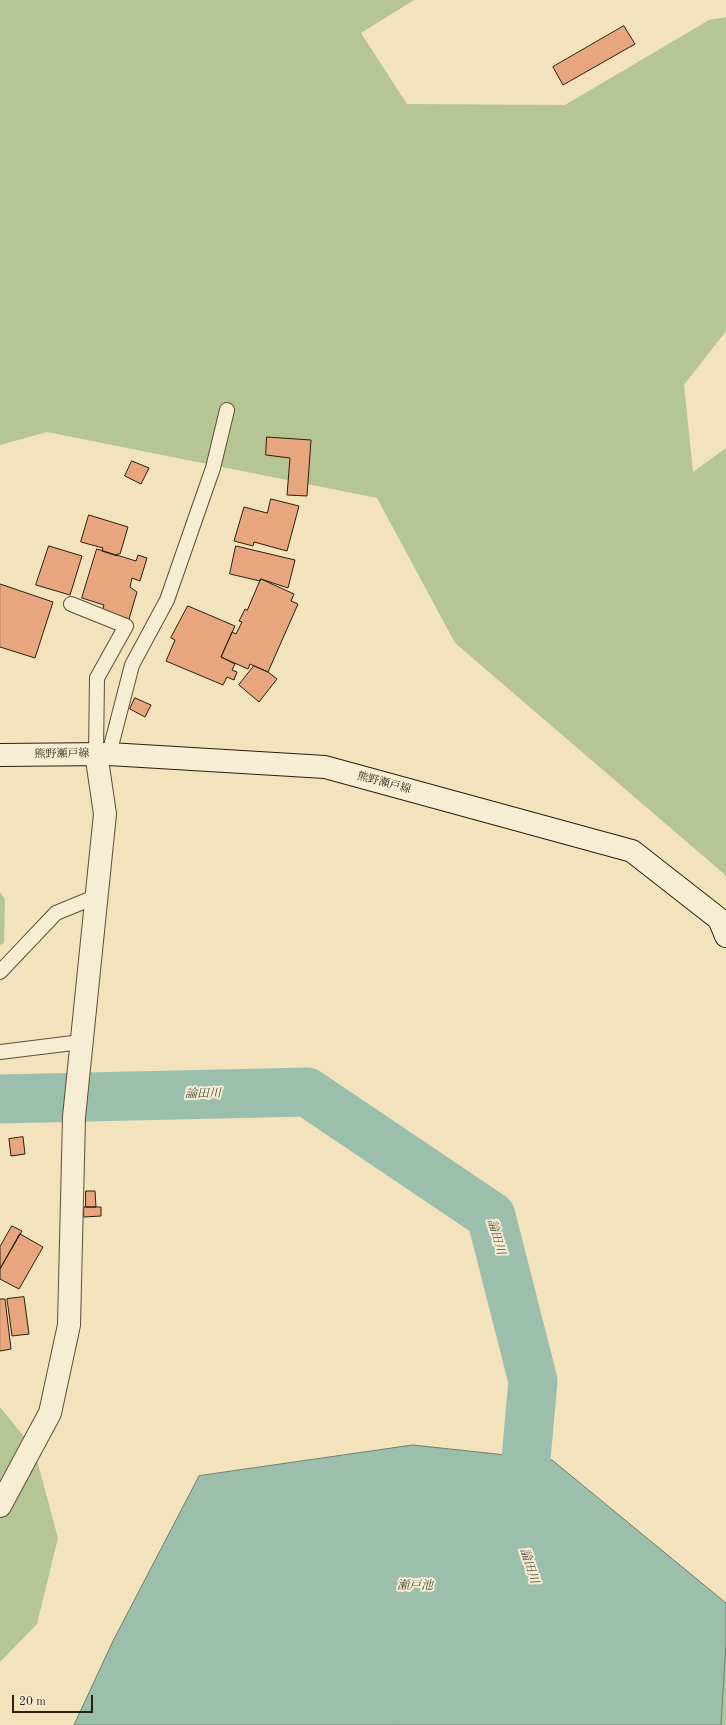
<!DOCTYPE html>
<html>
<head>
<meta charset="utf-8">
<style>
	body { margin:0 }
	#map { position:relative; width:726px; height:1725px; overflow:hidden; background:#f2e3bc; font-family:"Old Standard TT",serif }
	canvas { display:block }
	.scale { position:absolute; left:12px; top:1695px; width:81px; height:18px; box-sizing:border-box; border:2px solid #2a1e10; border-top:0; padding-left:5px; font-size:12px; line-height:14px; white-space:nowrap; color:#2a1e10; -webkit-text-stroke:3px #f7edd3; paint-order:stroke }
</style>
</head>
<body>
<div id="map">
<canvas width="726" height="1725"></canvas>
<div class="scale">20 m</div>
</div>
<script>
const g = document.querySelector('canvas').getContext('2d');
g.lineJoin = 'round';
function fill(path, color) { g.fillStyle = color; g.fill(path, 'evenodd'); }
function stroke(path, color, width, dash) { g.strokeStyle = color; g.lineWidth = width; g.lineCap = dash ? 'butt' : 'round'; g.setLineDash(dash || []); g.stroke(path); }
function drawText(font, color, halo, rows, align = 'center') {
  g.font = font + ' "Old Standard TT","Noto Serif JP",serif'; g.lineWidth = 4; g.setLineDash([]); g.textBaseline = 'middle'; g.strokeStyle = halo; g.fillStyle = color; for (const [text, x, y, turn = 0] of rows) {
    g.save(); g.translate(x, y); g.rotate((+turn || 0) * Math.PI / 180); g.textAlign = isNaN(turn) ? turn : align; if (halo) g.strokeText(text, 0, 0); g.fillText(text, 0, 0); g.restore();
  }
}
fill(new Path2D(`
	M0 0H414L361 33 407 104 565 105 709 20 726 17V331L684 385 693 472 726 448V877L723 873 455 643 377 498 47 432 0 445Z
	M0 892 5 899 4 943 0 945Z
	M0 1407 34 1449 58 1538 37 1624 0 1662Z
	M726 1643V1725H721Z`), '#b6c594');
const water = new Path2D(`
	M413 1445 552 1460 726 1603V1643L721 1725H74L113 1641 199 1476Z`);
fill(water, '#9cbeac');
stroke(water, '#6e7e6e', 1);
stroke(new Path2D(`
	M0 1099 307 1092 491 1216 533 1381 520 1525`), '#9cbeac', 49);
const building = new Path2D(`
	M624 26 635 44 563 85 553 67Z
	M267 437 311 440 307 496 287 495 290 458 266 455Z
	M132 461 149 468 141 484 125 476Z
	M271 499 299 506 287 551 254 542 253 546 234 541 244 507 267 513Z
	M89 515 128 527 120 554H117V556L102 551 103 548 81 542Z
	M49 546 82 556 70 595 36 585Z
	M236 546 295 560 288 588 261 579 260 581 230 574Z
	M97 549 136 561 138 555 147 558 140 581 132 578 130 587 137 592 129 619 102 611 104 605 82 598Z
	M261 579 294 594 291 601 298 604 268 672 250 664 248 669 221 657 232 632 236 634 242 622 239 621 245 609 247 610Z
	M0 584 53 602 35 658 0 647Z
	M188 606 235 626 221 657 235 664 232 670 237 672 234 680 227 677 223 685 166 661 175 640 171 638Z
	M254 666 268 672 277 679 259 702 239 685Z
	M135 698 151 705 145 717 130 709Z
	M23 1137 25 1154 11 1156 9 1139Z
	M86 1191H95L96 1207H86Z
	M84 1207H101V1216L84 1217Z
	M12 1226 22 1231 0 1269V1247Z
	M20 1234 43 1247 19 1289 0 1279V1269Z
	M24 1297 29 1334 12 1336 7 1299Z
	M0 1299H5L11 1349 0 1351Z`);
fill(building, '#e7a67d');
stroke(building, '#2a1e10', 1);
const service = new Path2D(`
	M71 604 126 626 97 678 96 753
	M109 754 132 665 167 600 213 468 227 410
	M0 972 56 913 95 897
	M0 1052 81 1042`);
const minor = new Path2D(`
	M0 1506 50 1413 69 1325 74 1117 105 814 96 753`);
const secondary = new Path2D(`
	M0 755 109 754 325 767 632 851 719 919 726 936`);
stroke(service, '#5c4f3b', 16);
stroke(minor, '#5c4f3b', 24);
stroke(secondary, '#2a1e10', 24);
stroke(service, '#f7edd3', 14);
stroke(minor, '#f7edd3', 22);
stroke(secondary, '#f7edd3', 22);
drawText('11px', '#2a1e10', '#f7edd3', [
	["熊野瀬戸線",62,754,-1],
	["熊野瀬戸線",384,783,15]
]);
drawText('italic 12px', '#4c4e3f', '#f7edd3', [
	["論田川",203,1094,-1],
	["論田川",496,1237,74],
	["論田川",529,1566,72],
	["瀬戸池",415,1586]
]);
</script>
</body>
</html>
